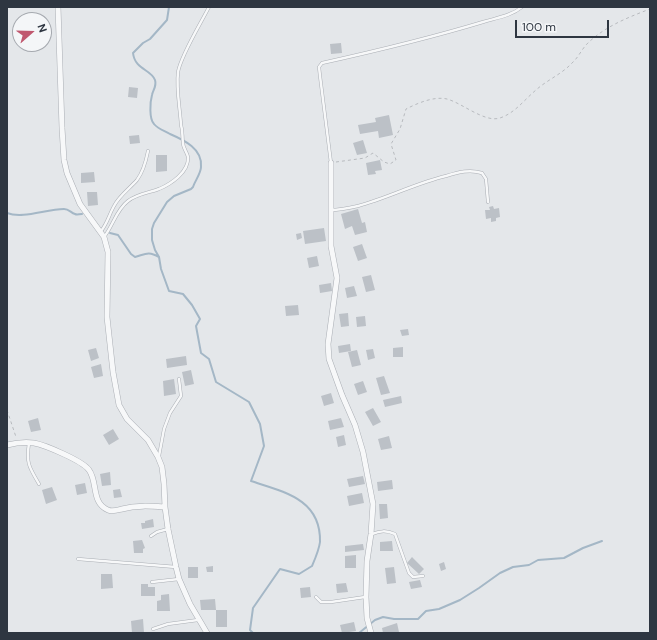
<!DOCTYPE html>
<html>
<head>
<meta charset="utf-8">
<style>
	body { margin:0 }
	#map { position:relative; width:657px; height:640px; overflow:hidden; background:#e4e7ea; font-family:"DM Sans",sans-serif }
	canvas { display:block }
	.frame { position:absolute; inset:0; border:8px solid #2e3641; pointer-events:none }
	.north { position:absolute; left:12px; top:12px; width:40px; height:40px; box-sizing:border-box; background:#f4f6f8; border:1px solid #a5a9af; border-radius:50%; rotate:70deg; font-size:11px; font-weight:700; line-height:16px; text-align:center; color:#2e3641 }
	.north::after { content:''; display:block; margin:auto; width:14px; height:18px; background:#c0586f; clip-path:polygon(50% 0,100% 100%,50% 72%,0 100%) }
	.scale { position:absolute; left:515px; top:20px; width:94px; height:18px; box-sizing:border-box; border:2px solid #2e3641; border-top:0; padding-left:5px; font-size:12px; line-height:14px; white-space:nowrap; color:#2e3641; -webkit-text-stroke:3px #f4f6f8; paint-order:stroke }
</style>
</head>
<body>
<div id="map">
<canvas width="657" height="640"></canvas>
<div class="frame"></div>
<div class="north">N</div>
<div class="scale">100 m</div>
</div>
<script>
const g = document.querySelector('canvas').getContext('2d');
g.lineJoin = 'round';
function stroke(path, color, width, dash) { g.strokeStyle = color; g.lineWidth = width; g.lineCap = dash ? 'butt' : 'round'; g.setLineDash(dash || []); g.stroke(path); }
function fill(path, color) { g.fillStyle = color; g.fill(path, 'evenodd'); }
stroke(new Path2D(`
	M169 7 167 20 150 39 143 43 133 53C135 70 151 69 155 80 157 86 153 90 152 95 150 102 149 119 154 124 158 129 165 131 170 134 184 140 203 149 201 167 201 173 195 181 193 187L191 189 174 196 167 202 154 223 152 229V240L155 250 159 257 161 269 169 291 183 294 192 305 200 319 196 326 201 353 209 359 216 382 249 402 260 424 264 446 251 481C284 492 321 499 320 542 319 550 315 559 312 566L299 574 280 569 253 608 250 630 253 633
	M7 213C23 219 46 209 64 209 69 209 71 213 75 214 77 215 79 214 82 214
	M110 233 118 235 131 254 135 257C146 254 148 251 159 257
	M359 633 375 620 383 617 394 619H418L426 611 439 609 460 600 479 588 500 573 513 567 529 565 538 560 564 558 583 548 602 541`), '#a4b7c6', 2);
fill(new Path2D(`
	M341 43 342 53 331 54 330 44Z
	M129 87 138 88 137 98 128 97Z
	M389 115 393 135 379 138 378 131 360 134 358 125 376 122 375 118Z
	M139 135 140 143 130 144 129 136Z
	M363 140 367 153 357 155 353 143Z
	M156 155H167V171L156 172Z
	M380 160 382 170 375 171 376 174 368 175 366 163Z
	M94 172 95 182 81 183V173Z
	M87 192H97L98 205 88 206Z
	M493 206 494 209 499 208 500 217 496 218V221L491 222V218L486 219 485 210H490L489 207Z
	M358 209 362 223 365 222 367 232 355 235 352 226 345 229 341 214Z
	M324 228 326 241 305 244 303 231Z
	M301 233 302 238 297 240 296 234Z
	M362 244 367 258 358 261 353 247Z
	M317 256 319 266 309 268 307 258Z
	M371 275 375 290 366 292 362 277Z
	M331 283 332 291 320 293 319 285Z
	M354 286 357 296 347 298 345 288Z
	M298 305 299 315 286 316 285 306Z
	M348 313 349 326 341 327 339 314Z
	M365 316 366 326 357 327 356 317Z
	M408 329 409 335 402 336 400 330Z
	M350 344 351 351 339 353 338 346Z
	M403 347V357H393V348Z
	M96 348 99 358 91 361 88 350Z
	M373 349 375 358 368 360 366 350Z
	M357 350 361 365 352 367 348 352Z
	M186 356 187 365 167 368 166 359Z
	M101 364 103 376 94 378 91 367Z
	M191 370 194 384 185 386 182 372Z
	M384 376 390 393 381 395 376 378Z
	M174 379 176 394 164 396 163 381Z
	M363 381 367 392 358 395 354 384Z
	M331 393 334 403 324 406 321 396Z
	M401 396 402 403 385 407 383 400Z
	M373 408 381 422 373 426 365 412Z
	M38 418 41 430 31 432 28 421Z
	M341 418 344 427 330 430 328 421Z
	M113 429 119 439 109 445 103 435Z
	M344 435 346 445 338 447 336 437Z
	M389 436 392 448 381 450 378 439Z
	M110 472 111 485 102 486 100 474Z
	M363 476 365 484 349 487 347 479Z
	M392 480 393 489 378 491 377 482Z
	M85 483 87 493 77 495 75 485Z
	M52 487 57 500 46 504 42 490Z
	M120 489 122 497 114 498 113 490Z
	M362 493 364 503 349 506 347 496Z
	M379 504H387L388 518 380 519Z
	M153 519 154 527 142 529 141 523H145V521Z
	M142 540 145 548 143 549V553H134L133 541Z
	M392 541 393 551H380V542Z
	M363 544 364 550 345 552V546Z
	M356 555V568H345V556Z
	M412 557 424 569 419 574 407 563Z
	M444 562 446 569 441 571 439 564Z
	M213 566V572H207L206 567Z
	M188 567H198V578H188Z
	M394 567 396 583 387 584 385 568Z
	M101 574H112L113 588 101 589Z
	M420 580 422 587 411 589 409 582Z
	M346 583 348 592 337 593 336 584Z
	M141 584H148V587H155V596H141Z
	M310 587 311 597 301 598 300 588Z
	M169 594 170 611H157V601L161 600V595Z
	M215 599 216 610H201L200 600Z
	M216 610H227V627H216Z
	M143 619 144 633H132L131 621Z
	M354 622 356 631 342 633 340 625Z
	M397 623 399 632 383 633 382 628Z`), '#bcc1c7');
const lane = new Path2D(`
	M331 163 320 76 319 67 322 63C376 51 430 38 483 22 496 18 511 16 522 7
	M331 210C340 210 349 208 358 206 388 198 416 183 446 176 459 172 470 169 482 173L486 179 488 202
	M101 231C107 224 109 215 114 206 119 196 129 189 137 180 143 172 146 161 148 151
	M104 237C113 226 116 210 128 201 137 194 148 193 159 189 171 184 189 172 188 157 187 152 183 148 183 143 182 136 183 131 181 125 180 108 176 89 178 72 181 55 201 23 209 7
	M29 443C26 463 29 467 39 484
	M159 456 164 429 170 413 181 396 179 379
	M372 534C380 531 386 530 395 534L409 573 413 577 423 576
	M151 536 157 532 168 529
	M78 559 176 567
	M152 582 179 579
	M316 597 321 602H331L365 597
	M153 629 168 624 198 620`);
const street = new Path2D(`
	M58 7 62 128 64 160 67 173 80 204 104 237 108 252 107 317 113 372 119 405 127 419 148 440 158 457 162 467 164 484 165 507 168 529 176 567 179 579 190 604 207 633
	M331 163V246L337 278 328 344 329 359 342 395 355 425 363 452 373 504 371 534 367 561 366 597 367 618 371 633
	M7 445C15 443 26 442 34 443 45 445 83 461 89 470 98 482 91 503 108 510 112 512 118 510 122 509 137 505 150 506 165 507`);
stroke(lane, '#aaaeb4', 3.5);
stroke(street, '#aaaeb4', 6);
stroke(new Path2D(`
	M336 162 365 158 373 153 384 162 390 164 396 160 391 144 400 129 406 109C418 103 434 96 447 99 462 103 485 123 500 118 515 113 524 100 536 90 547 80 562 74 572 63 579 57 582 48 589 42 606 26 629 17 650 9
	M7 410 16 437`), '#b7babe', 1, [3, 3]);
stroke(lane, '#f7f8f9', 2.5);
stroke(street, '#f7f8f9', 5);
</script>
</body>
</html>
